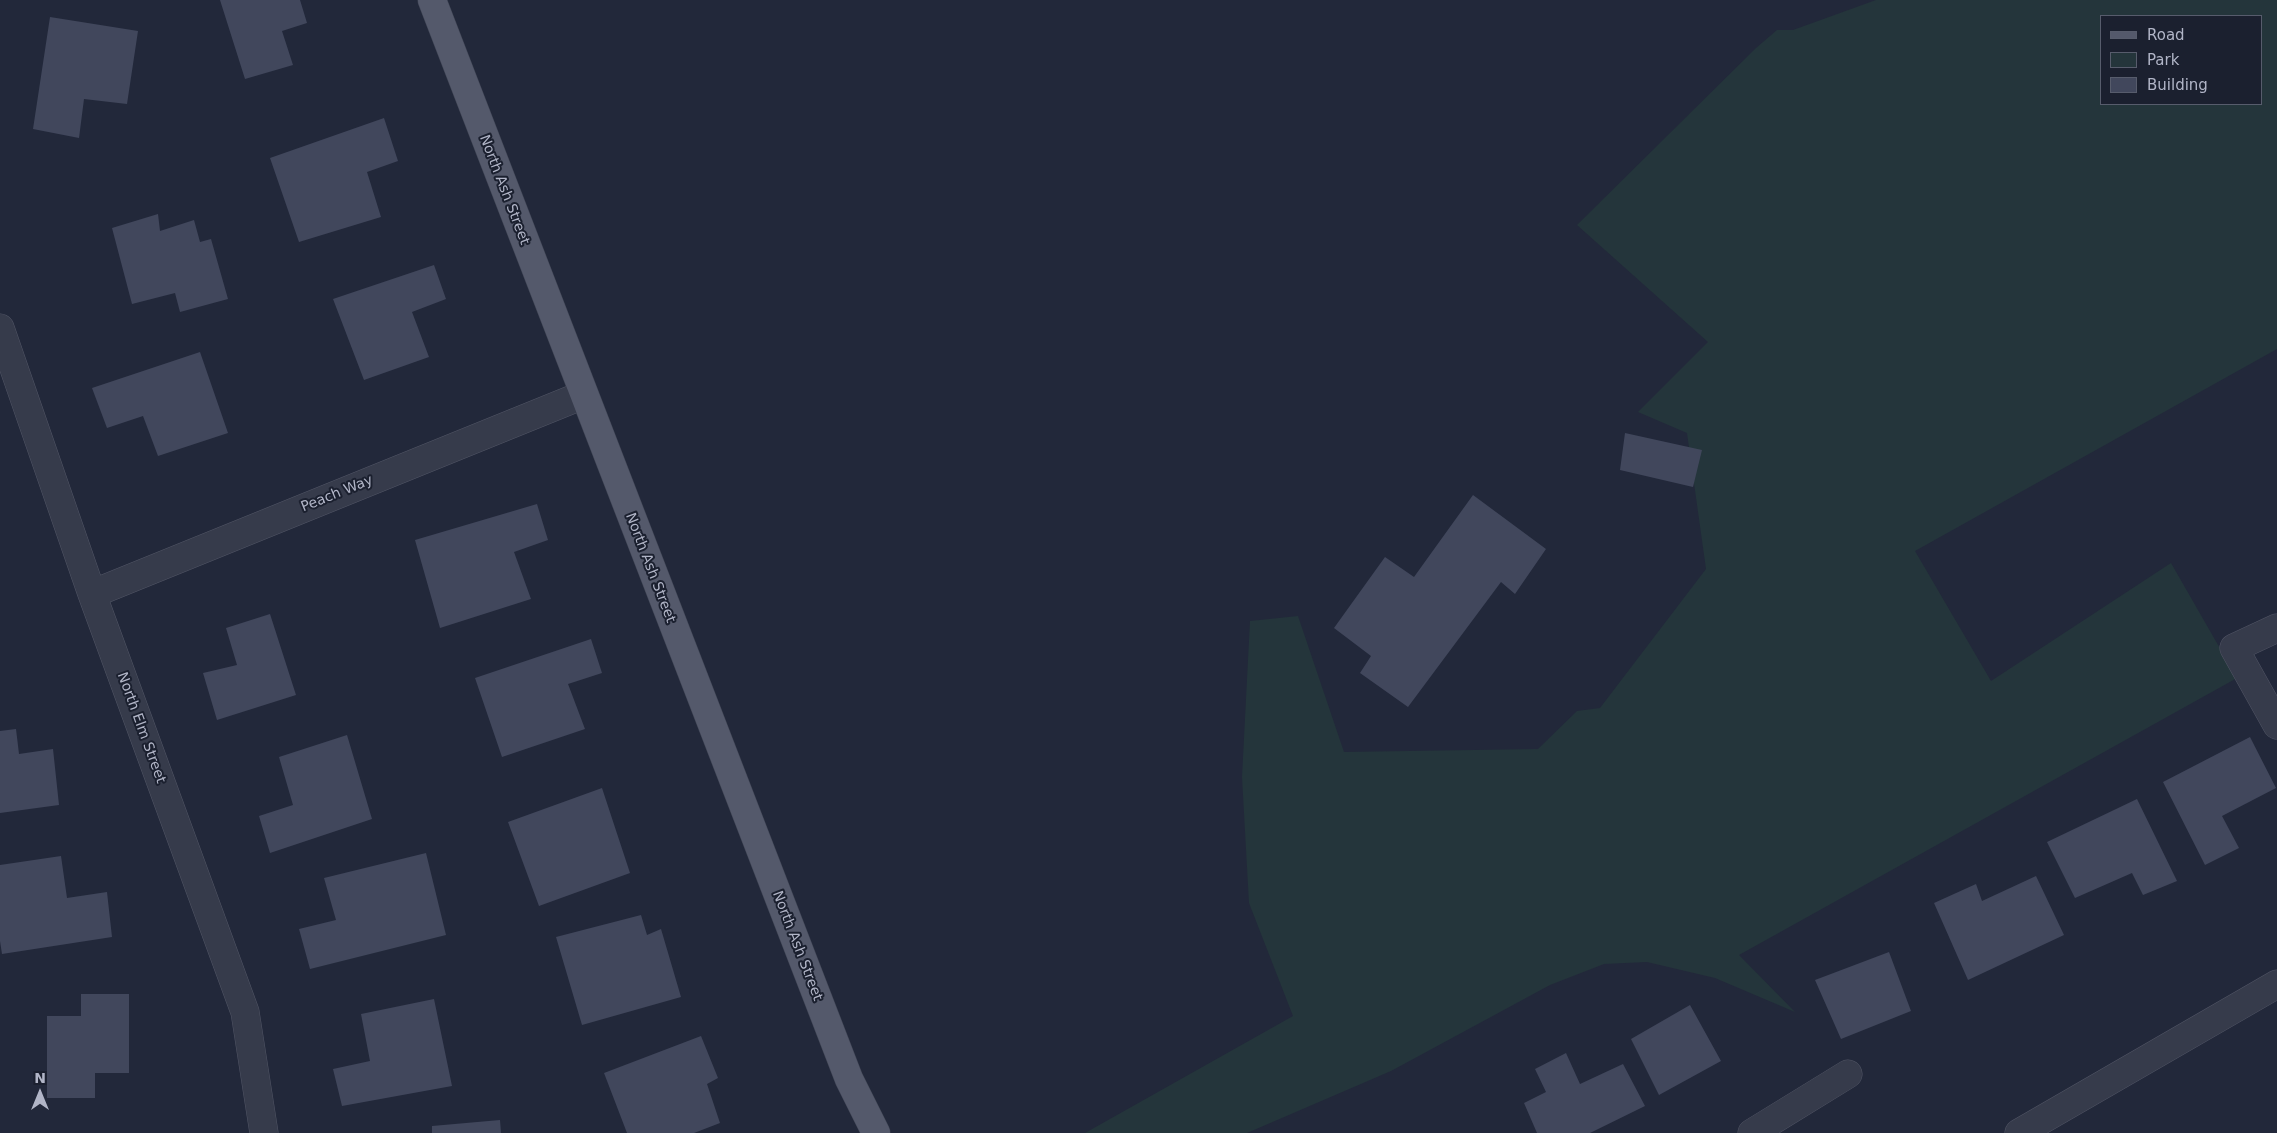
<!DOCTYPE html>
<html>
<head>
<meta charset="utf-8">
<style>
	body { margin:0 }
	#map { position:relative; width:2277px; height:1133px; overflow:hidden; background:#22283a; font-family:"DejaVu Sans",sans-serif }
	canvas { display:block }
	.legend { position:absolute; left:2100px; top:15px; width:162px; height:90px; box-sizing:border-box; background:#1b202f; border:1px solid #575c6c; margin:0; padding:6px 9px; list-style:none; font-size:15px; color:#b1b5c7 }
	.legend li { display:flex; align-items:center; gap:10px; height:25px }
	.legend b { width:25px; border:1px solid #575c6c }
	.north { position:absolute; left:15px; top:1068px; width:50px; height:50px; -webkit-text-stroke:4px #1b202f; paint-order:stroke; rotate:0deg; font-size:14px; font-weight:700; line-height:20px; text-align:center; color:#b1b5c7 }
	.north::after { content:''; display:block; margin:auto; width:18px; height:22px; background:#b1b5c7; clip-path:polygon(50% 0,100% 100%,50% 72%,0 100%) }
</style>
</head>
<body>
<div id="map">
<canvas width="2277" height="1133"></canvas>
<ul class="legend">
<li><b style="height:6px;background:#54596b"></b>Road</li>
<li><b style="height:14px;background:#24353b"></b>Park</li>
<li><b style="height:14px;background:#41475c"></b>Building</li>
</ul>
<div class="north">N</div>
</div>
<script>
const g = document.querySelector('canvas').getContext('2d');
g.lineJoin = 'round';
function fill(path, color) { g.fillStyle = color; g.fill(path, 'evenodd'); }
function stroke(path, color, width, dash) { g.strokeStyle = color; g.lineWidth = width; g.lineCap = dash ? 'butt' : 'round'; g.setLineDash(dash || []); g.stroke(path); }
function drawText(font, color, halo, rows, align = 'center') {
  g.font = font + ' "DejaVu Sans",sans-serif'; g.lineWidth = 4; g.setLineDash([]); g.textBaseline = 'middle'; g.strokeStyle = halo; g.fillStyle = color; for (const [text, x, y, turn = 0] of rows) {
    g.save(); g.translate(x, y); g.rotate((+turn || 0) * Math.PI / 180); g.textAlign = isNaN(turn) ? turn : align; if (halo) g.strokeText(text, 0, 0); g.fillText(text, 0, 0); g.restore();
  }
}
fill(new Path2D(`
	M1876 0H2277V349L1915 551 1991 681 2171 563 2237 678 1739 955 1795 1012 1715 978 1647 962 1604 964 1550 985 1391 1071 1247 1133H1085L1293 1016 1249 903 1242 777 1250 621 1298 616 1344 752 1538 749 1577 711 1600 708 1706 569 1687 433 1638 412 1708 342 1577 225 1756 48 1777 30H1793ZM2101 16H2261V104H2101Z`), '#24353b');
fill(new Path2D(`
	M220 0H300L307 23 282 31 293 65 245 79Z
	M50 17 138 31 127 104 84 99 79 138 33 129Z
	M384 118 398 161 367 172 381 217 299 242 270 158Z
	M158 214 160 231 194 220 200 242 211 239 228 299 180 312 175 293 132 304 112 228Z
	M434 265 446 299 412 312 429 357 364 380 333 299Z
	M200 352 228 433 158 456 143 416 107 428 92 388Z
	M1625 433 1702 450 1693 487 1620 470Z
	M1473 495 1546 549 1515 594 1501 582 1408 707 1360 673 1371 656 1334 628 1385 557 1414 577Z
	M537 504 548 540 514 552 531 599 440 628 415 540Z
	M270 614 296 695 217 720 203 673 237 665 226 628Z
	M591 639 602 673 568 684 585 729 502 757 475 678Z
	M16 729 19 754 53 749 59 805 0 813V731Z
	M347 735 372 819 270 853 259 816 293 805 279 757Z
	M2250 737 2276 788 2222 816 2239 848 2205 865 2163 782Z
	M602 788 630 873 539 906 508 822Z
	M2137 799 2177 881 2143 895 2132 873 2075 898 2047 842Z
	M426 853 446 935 310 969 299 929 336 920 324 878Z
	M61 856 67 898 107 892 112 937 2 954 0 941V865Z
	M2036 876 2064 935 1968 980 1934 903 1976 884 1982 901Z
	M641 915 647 935 661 929 681 997 582 1025 556 937Z
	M1889 952 1911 1011 1841 1039 1815 980Z
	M81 994H129V1073H95V1098H47V1016H81Z
	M434 999 452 1086 342 1106 333 1069 370 1061 361 1014Z
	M1690 1005 1721 1061 1659 1095 1631 1039Z
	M701 1036 718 1078 707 1084 720 1123 694 1133H627L604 1073Z
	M1566 1053 1580 1084 1623 1064 1645 1106 1590 1133H1537L1524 1103 1546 1092 1535 1069Z
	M500 1120 501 1133H432V1126Z`), '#41475c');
const minor = new Path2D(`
	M0 328 92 594 245 1012 264 1133
	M92 594 583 395
	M2277 628 2234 648 2277 725
	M1752 1133 1848 1074
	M2019 1133 2277 984`);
const major = new Path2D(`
	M432 0 849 1079 876 1133`);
stroke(minor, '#515565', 29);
stroke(major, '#3f4454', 29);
stroke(minor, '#363b4b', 28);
stroke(major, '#54596b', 28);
drawText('14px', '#b1b5c7', '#1b202f', [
	["North Ash Street",504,190,69],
	["Peach Way",337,494,-22],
	["North Ash Street",650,568,69],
	["North Elm Street",141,728,70],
	["North Ash Street",797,946,69]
]);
</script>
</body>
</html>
